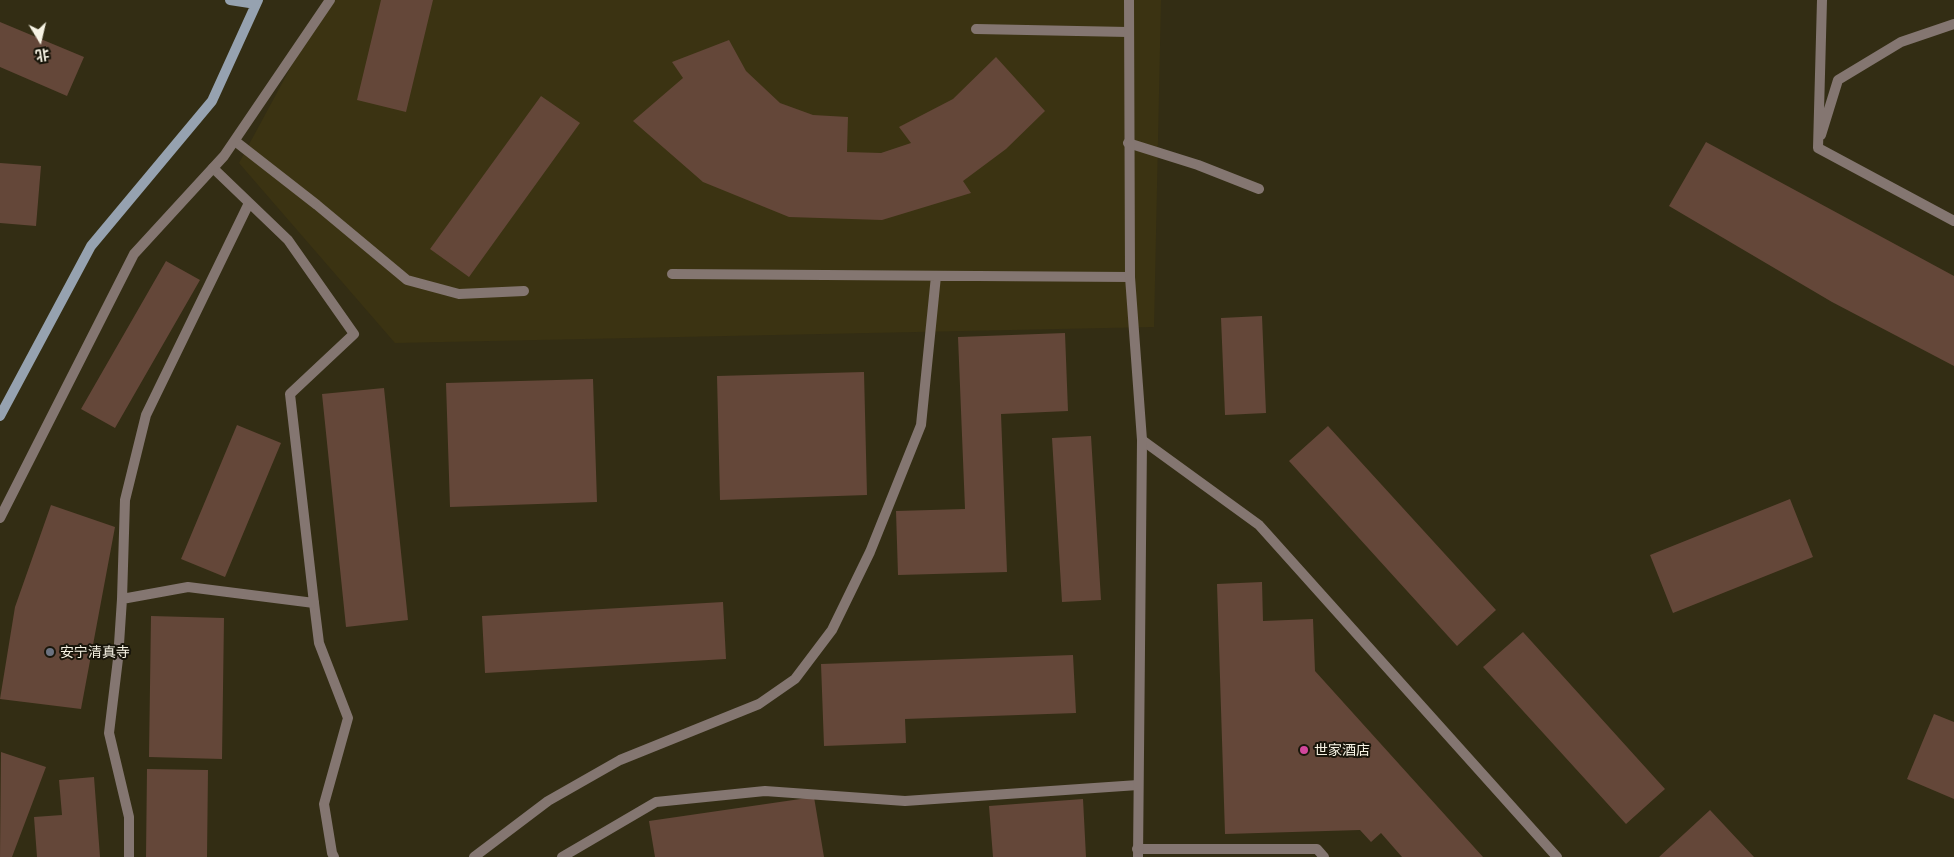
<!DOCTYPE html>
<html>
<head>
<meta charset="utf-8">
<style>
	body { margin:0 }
	#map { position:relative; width:1954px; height:857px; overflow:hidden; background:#332d14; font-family:Lato,"Noto Sans SC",sans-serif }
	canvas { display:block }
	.north { position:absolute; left:15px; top:15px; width:50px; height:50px; -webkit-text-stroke:4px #18150a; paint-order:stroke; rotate:171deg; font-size:14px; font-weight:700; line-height:20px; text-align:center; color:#f7f3e4 }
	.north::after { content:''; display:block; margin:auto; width:18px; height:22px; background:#f7f3e4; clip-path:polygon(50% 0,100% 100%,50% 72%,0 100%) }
</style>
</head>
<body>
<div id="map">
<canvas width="1954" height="857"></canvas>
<div class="north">北</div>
</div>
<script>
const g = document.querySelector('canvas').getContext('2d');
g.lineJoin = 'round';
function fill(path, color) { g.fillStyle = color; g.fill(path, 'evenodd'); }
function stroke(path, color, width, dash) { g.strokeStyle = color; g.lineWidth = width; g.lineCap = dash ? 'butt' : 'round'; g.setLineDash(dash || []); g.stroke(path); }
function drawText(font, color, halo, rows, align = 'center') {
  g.font = font + ' Lato,"Noto Sans SC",sans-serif'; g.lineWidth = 4; g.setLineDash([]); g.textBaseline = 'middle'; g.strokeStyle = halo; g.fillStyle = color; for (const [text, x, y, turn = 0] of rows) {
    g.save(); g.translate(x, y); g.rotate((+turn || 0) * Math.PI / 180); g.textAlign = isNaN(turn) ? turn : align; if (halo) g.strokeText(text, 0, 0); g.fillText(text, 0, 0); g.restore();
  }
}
fill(new Path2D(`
	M327 0H1161L1154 327 395 343 239 163Z`), '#3b3312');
stroke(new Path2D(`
	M230 0 256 4
	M0 416 91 246 212 101 258 0`), '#96a2b0', 10);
fill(new Path2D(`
	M381 0H433L406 112 357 100Z
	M0 22 84 57 67 96 0 67Z
	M729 40 746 71 780 103 813 115 848 117 847 152 881 153 911 143 899 127 953 99 996 57 1045 111 1006 149 963 181 971 193 882 220 789 217 703 182 633 121 683 78 672 62Z
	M541 96 580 123 469 277 430 249Z
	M1706 142 1954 276V366L1832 302 1669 206Z
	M0 163 41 166 36 226 0 223Z
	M166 261 200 280 115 428 81 409Z
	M1262 316 1266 413 1225 415 1221 318Z
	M1065 333 1068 411 1001 414 1007 572 898 575 896 511 965 509 958 337Z
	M864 372 867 495 720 500 717 376Z
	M593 379 597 502 450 507 446 383Z
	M384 388 408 620 346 627 322 394Z
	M237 425 281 443 225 577 181 559Z
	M1328 426 1496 610 1457 646 1289 461Z
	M1091 436 1101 600 1062 602 1052 438Z
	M1790 499 1813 557 1673 613 1650 555Z
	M51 505 115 527 81 709 0 699 15 607Z
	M1262 582 1263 621 1313 619 1315 671 1483 857H1402L1381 833 1371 842 1360 830 1225 834 1217 584Z
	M723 602 726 659 485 673 482 616Z
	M151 616 224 618 222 759 149 757Z
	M1523 632 1665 789 1626 824 1483 667Z
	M1073 655 1076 713 905 719 906 743 824 746 821 664Z
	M1934 714 1954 722V799L1907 779Z
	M1 752 46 767 12 857H0Z
	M147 769 208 770 207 857H146Z
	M94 777 100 857H37L34 817 62 815 59 780Z
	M814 797 824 857H655L649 821Z
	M1083 799 1086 857H993L989 806Z
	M1710 810 1754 857H1659Z`), '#644739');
stroke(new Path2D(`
	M1822 0 1818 148 1954 221
	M1821 135 1838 80 1901 42 1954 24
	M235 141 317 205 407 280 459 294 524 291
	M1128 143 1198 165 1259 189
	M672 274 1130 277
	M314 603 319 643 348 718 324 804 332 853 334 857
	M1137 849H1317L1324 857
	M474 857 548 801 620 760 759 704 795 679 832 630 870 552 921 425 936 276
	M562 857 656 802 765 791 905 801 1138 785`), '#847671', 10);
stroke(new Path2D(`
	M976 29 1128 32`), '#847671', 10);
stroke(new Path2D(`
	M1142 440 1259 525 1557 857
	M122 599 125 500 146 415 249 203
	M129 857V817L109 733 118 659 122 599 188 587 314 603 290 394 354 334 288 240 213 168`), '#847671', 10);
stroke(new Path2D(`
	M1129 0 1130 277 1142 440 1138 857
	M0 518 134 254 224 156 330 0`), '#847671', 10);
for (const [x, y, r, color] of [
	[50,652,5,"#6b7280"],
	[1304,750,5,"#d1479c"]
]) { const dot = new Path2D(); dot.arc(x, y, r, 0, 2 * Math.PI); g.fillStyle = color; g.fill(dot); stroke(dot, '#18150a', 2); }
drawText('14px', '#f7f3e4', '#18150a', [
	["安宁清真寺",60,652],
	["世家酒店",1314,750]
], 'left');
</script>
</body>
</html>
